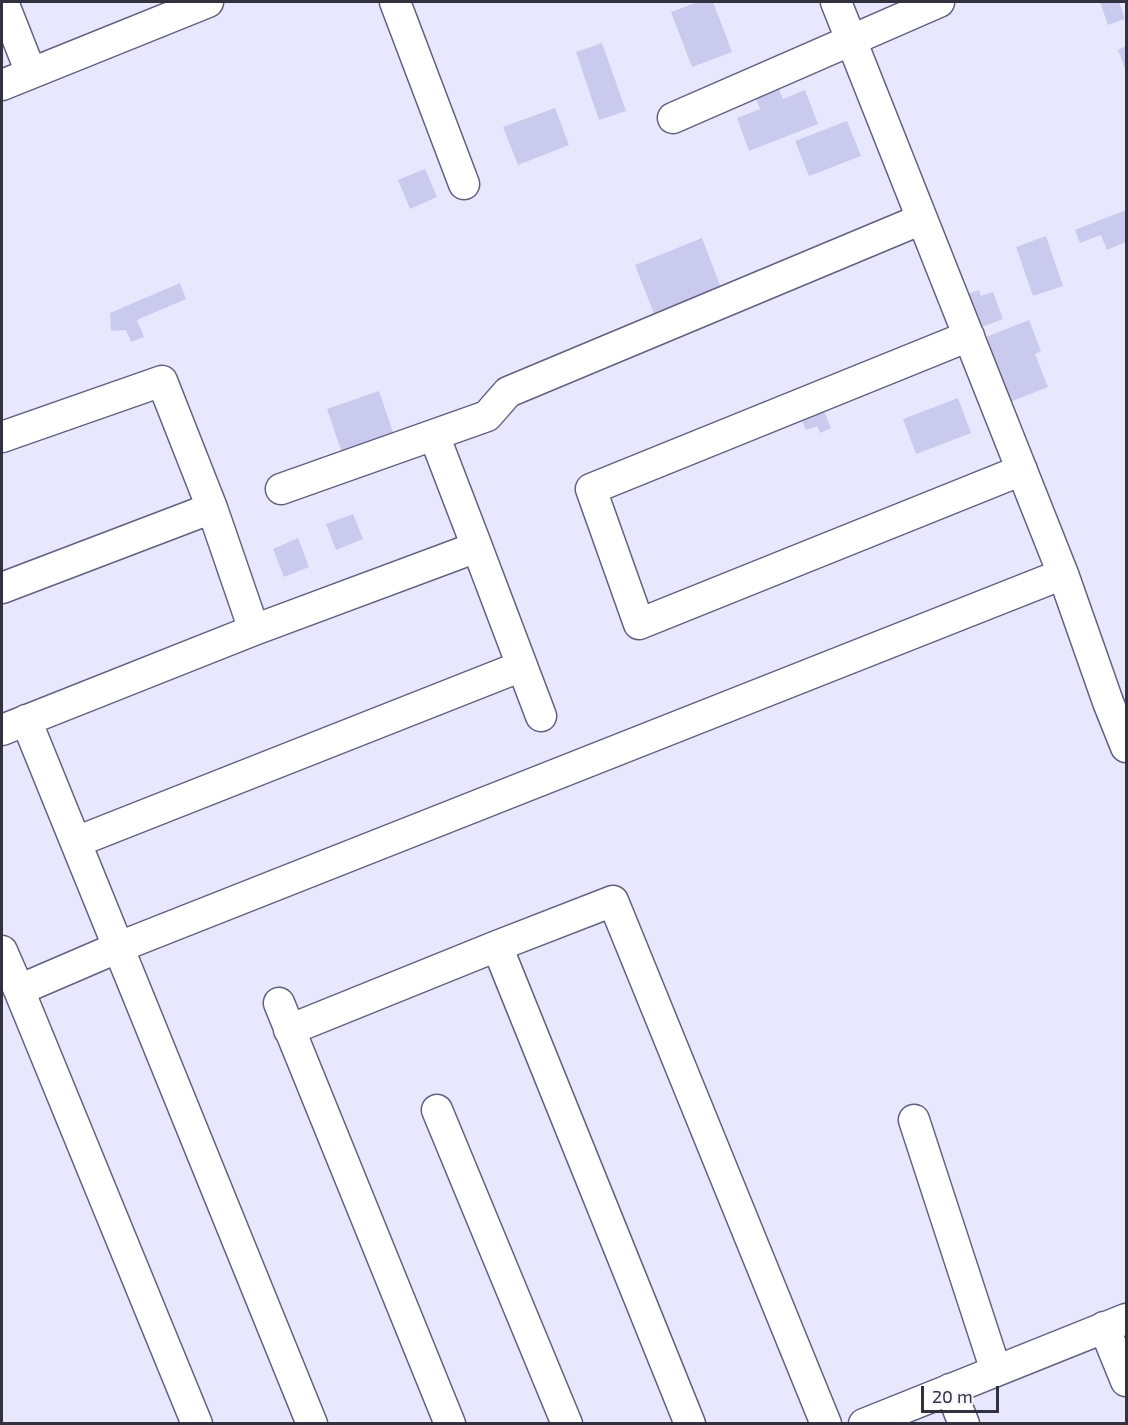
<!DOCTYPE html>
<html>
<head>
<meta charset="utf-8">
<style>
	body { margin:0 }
	#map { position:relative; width:1128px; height:1425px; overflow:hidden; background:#e7e7fd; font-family:"Exo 2",sans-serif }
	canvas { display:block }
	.frame { position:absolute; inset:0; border:3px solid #31313f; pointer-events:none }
	.scale { position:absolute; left:921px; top:1386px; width:78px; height:27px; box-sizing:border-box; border:3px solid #31313f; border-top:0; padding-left:8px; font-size:18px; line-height:21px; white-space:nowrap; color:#31313f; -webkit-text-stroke:4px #f5f5fd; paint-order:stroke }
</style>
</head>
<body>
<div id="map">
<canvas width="1128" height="1425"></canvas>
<div class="frame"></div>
<div class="scale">20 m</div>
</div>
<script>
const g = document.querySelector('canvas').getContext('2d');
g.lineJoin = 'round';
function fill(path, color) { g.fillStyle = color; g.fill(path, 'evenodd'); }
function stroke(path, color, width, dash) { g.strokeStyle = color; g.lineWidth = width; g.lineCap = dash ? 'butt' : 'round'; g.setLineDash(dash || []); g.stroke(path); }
fill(new Path2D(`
	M698 2H713L732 52 692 67 671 12Z
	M1100 2H1119L1125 19 1108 25Z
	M602 43 626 111 599 120 576 52Z
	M1126 46V71L1118 50Z
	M775 80 783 99 805 90 818 124 749 151 737 118 760 109 752 89Z
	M555 108 569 145 518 165 503 127Z
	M847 121 861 156 809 176 795 141Z
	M425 169 437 197 410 209 398 180Z
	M1126 210V242L1107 250 1101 235 1080 243 1075 230Z
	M1046 236 1063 286 1033 296 1016 247Z
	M702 238 723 293 656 319 635 265Z
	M180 283 186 299 137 320 144 337 131 342 126 330 111 331 110 313Z
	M979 290 981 296 993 292 1003 319 971 331 959 297Z
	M1029 320 1041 351 1035 354 1048 387 1002 405 976 341Z
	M379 391 394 435 342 453 327 409Z
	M958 398 971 433 916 454 903 419Z
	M822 406 831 428 820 433 817 426 806 430 800 416Z
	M353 514 363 539 336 550 326 524Z
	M298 538 309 567 284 577 273 549Z`), '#cacaef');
const minor = new Path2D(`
	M3 2 31 73
	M395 2 464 184
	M836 2 1063 574 1108 702 1126 747
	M2 85 208 2
	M673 118 939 2
	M969 336 591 489 639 624 1022 470
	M434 435 477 547
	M2 437 162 381 212 508 254 630
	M281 489 487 416 508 392 922 219
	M2 588 212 508
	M26 720 312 1424
	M2 730 254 630 477 547 541 716
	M76 842 522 666
	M497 946 690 1424
	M2 951 19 990 197 1424
	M19 990 119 947 1063 574
	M279 1003 450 1424
	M289 1030 497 946 613 901 826 1424
	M437 1110 567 1424
	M914 1120 996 1371
	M1104 1327 1126 1381
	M950 1389 964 1424
	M864 1424 1126 1319`);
stroke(minor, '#616081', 33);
stroke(minor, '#fff', 30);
</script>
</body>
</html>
